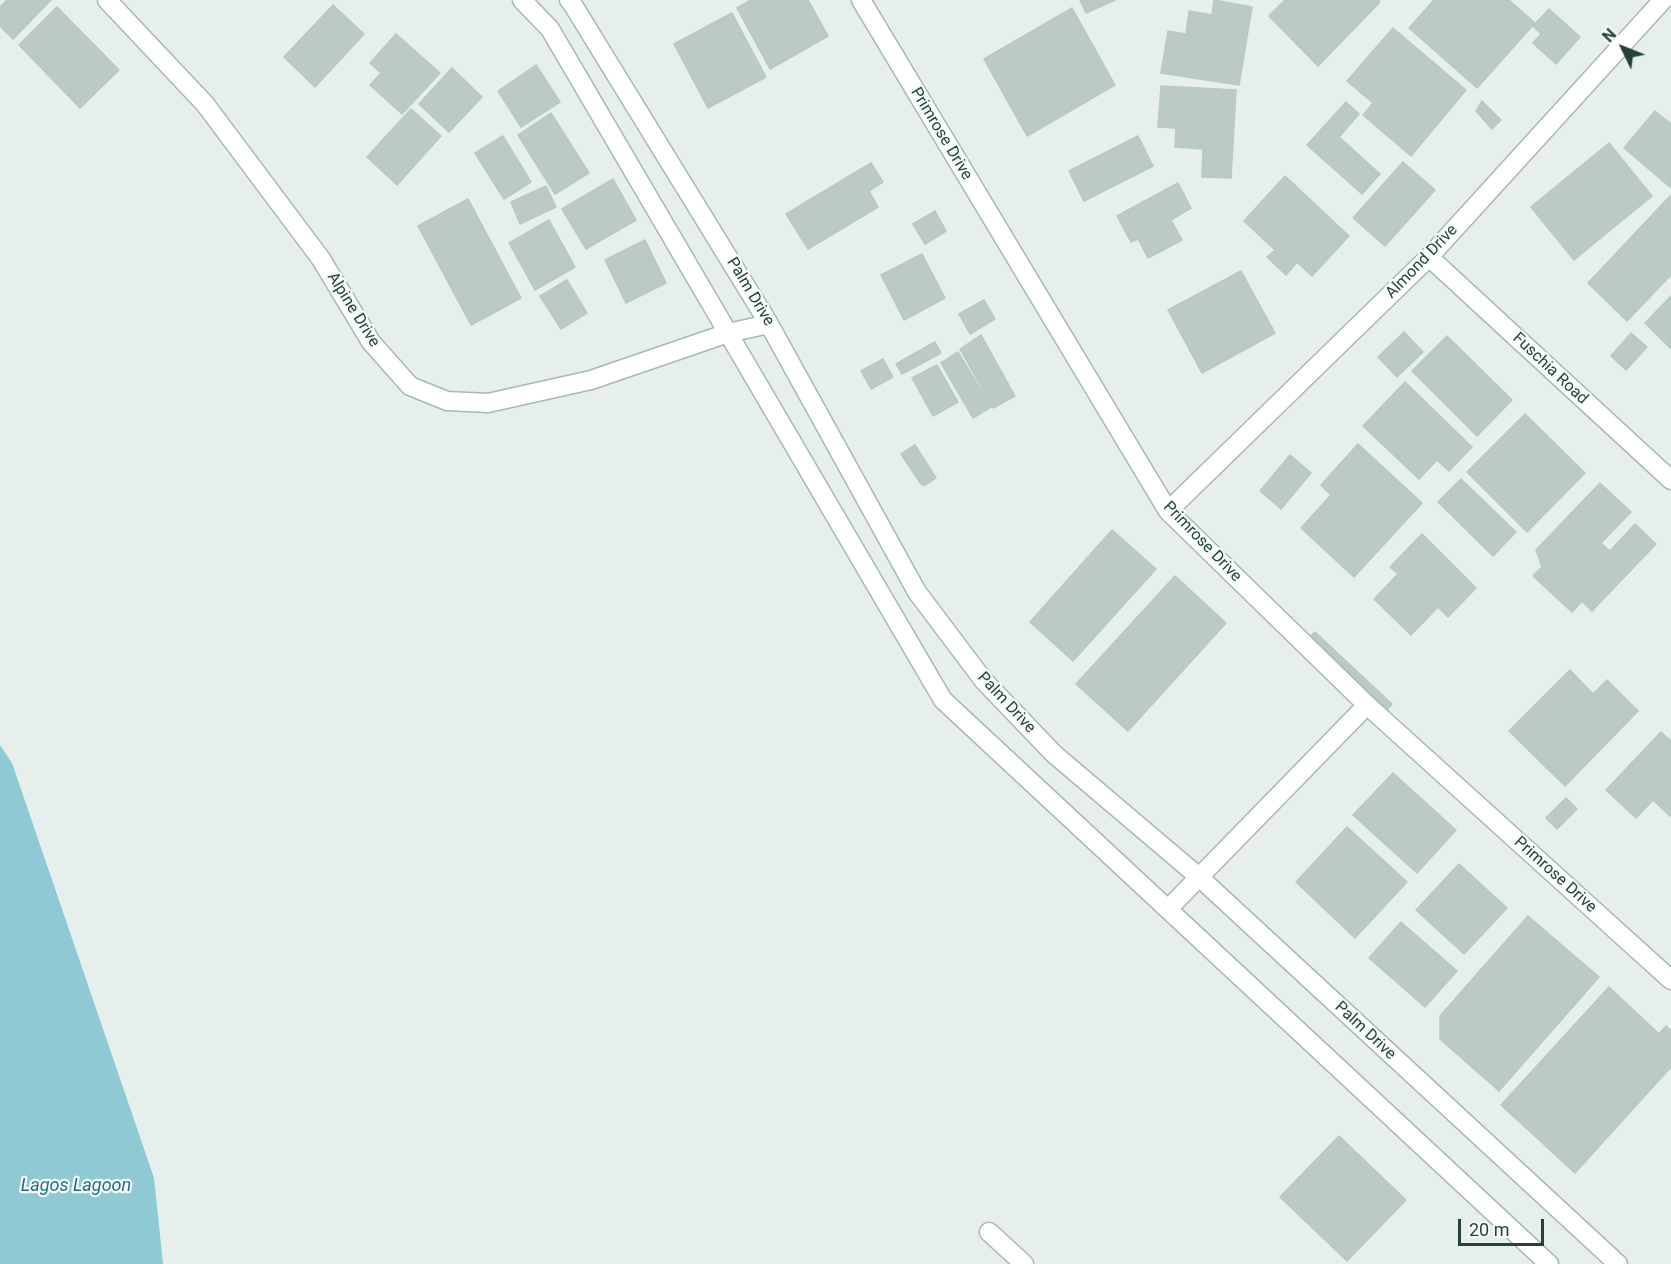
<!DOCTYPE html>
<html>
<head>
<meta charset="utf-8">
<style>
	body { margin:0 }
	#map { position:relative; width:1671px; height:1264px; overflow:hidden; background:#e6efeb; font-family:Roboto,sans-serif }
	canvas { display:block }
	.north { position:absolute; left:1593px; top:18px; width:60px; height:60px; -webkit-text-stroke:4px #f7fbf9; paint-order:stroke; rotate:313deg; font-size:16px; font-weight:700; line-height:24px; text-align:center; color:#24423a }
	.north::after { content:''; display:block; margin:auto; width:21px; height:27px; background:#24423a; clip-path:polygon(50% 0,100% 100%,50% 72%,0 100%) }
	.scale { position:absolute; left:1458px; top:1219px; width:86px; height:27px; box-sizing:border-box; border:3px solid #24423a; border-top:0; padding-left:8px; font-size:18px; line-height:21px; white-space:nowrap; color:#24423a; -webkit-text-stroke:4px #f7fbf9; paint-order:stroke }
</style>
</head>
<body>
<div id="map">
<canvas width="1671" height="1264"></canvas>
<div class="north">N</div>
<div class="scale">20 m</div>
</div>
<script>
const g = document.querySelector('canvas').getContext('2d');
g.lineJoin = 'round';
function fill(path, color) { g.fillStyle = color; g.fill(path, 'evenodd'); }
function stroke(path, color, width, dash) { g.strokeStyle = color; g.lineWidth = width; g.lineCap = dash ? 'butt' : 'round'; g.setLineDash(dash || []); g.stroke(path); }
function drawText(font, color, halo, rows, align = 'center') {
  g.font = font + ' Roboto,sans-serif'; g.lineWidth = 4.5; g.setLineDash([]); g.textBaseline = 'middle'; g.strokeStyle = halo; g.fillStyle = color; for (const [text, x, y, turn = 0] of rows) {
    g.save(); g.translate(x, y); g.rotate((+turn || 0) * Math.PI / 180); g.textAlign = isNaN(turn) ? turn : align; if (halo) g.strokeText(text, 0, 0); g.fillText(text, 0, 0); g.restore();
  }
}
fill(new Path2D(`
	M0 745 12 763 154 1178 163 1264H0Z`), '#8ec9d4');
const building = new Path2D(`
	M7 0H51L13 39 0 26V7Z
	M751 0H808L828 36 770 69 737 8Z
	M1080 0H1115L1086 13Z
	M1214 0 1252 7 1239 85 1161 73 1168 31 1186 34 1189 11 1212 15Z
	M1285 0H1378L1380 2 1318 66 1269 16Z
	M1434 0H1509L1535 23 1477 88 1409 28Z
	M333 5 364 34 315 87 284 57Z
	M57 7 119 70 80 108 19 45Z
	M1072 8 1115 85 1027 136 984 59Z
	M1549 9 1580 37 1556 64 1533 43 1541 34 1533 26Z
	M732 13 766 77 708 108 674 44Z
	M1393 28 1466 90 1411 156 1363 115 1373 103 1347 81Z
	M396 34 440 73 402 114 370 85 381 73 370 63Z
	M536 65 560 102 521 127 498 91Z
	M452 68 482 97 449 132 419 104Z
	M1161 86 1236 90 1231 178 1202 177 1203 149 1175 147 1176 128 1158 127Z
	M1482 101 1501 120 1492 129 1476 111Z
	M1346 102 1359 114 1339 137 1380 174 1362 194 1307 145Z
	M411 109 441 136 397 185 367 157Z
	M1655 111 1671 124V188L1624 148Z
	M551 113 589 173 555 194 518 135Z
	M503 136 531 182 504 199 475 153Z
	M1138 136 1153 166 1084 201 1069 171Z
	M1609 143 1652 196 1574 260 1531 207Z
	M1403 162 1435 190 1385 246 1353 218Z
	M871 163 883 182 869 191 878 207 808 249 786 214Z
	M1285 176 1349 236 1312 276 1297 262 1286 275 1267 257 1275 250 1244 221Z
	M613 179 636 220 586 249 562 209Z
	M1178 183 1191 208 1171 220 1182 240 1148 258 1138 239 1131 242 1117 216Z
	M546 186 556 207 520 224 511 202Z
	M1670 196 1671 275 1627 321 1588 283Z
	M468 199 521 298 471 325 418 226Z
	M935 211 946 231 925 244 913 224Z
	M549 220 575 267 535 290 509 243Z
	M645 240 666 283 626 303 605 260Z
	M922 254 945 298 904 320 881 275Z
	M1241 271 1275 333 1202 373 1168 310Z
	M567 280 587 313 561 329 540 296Z
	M1671 296V349L1645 323Z
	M984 300 995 319 970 334 959 314Z
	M1404 332 1423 352 1397 377 1378 357Z
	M1631 333 1647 347 1626 370 1611 356Z
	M981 335 1015 396 993 408 960 349Z
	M1447 336 1512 400 1477 436 1412 371Z
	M935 342 941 353 902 374 896 364Z
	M958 352 991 407 973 418 941 363Z
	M883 359 893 377 871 389 861 371Z
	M937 365 958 402 933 416 912 378Z
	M1405 382 1472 447 1449 471 1437 460 1419 479 1363 426Z
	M1525 414 1585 473 1527 532 1467 472Z
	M1358 444 1422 503 1354 577 1301 528 1331 495 1321 485Z
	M915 445 936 478 924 486 921 484 901 454Z
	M1290 455 1311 473 1281 509 1260 491Z
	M1461 479 1516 532 1493 556 1438 502Z
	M1600 483 1631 512 1601 543 1610 551 1635 524 1656 544 1592 611 1582 601 1572 612 1533 576 1542 567 1536 550Z
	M1112 530 1156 569 1073 661 1030 622Z
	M1422 534 1476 588 1448 617 1438 607 1411 635 1374 599 1398 574 1390 567Z
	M1175 576 1226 623 1128 731 1076 684Z
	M1315 632 1392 704 1387 710 1309 638Z
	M1570 670 1593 694 1607 680 1638 711 1565 786 1509 731Z
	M1661 732 1671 741V815L1670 816 1653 800 1636 818 1606 790Z
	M1393 773 1456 830 1417 873 1353 815Z
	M1566 798 1577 809 1557 829 1546 818Z
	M1347 827 1407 882 1355 938 1296 882Z
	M1459 864 1507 908 1464 954 1416 910Z
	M1528 916 1599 977 1499 1091 1440 1039V1016Z
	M1401 922 1457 971 1425 1007 1369 958Z
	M1609 987 1659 1034 1666 1026 1671 1031V1067L1575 1173 1501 1105Z
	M1339 1136 1406 1200 1347 1261 1280 1197Z`);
fill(building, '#bbcac4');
stroke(building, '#b8c9c2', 1.5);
const street = new Path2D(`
	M107 0 205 104 321 259 371 342 410 386 447 401 488 403 591 380 728 333 769 324
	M522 0 550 29 943 700 1549 1264
	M569 0 573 5 769 324 917 592 984 681 1054 754 1199 877 1618 1264
	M861 0 1168 511 1367 705 1671 980
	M1429 257 1671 480
	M1168 511 1429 257 1663 0
	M1168 909 1367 705
	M989 1232 1024 1264`);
stroke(street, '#a8b8b2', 21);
stroke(street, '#fff', 18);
drawText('16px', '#24423a', '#f7fbf9', [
	["Primrose Drive",941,134,59],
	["Almond Drive",1422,262,-46],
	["Palm Drive",750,292,59],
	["Alpine Drive",353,310,58],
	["Fuschia Road",1550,369,43],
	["Primrose Drive",1202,542,46],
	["Palm Drive",1006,703,47],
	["Primrose Drive",1555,875,42],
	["Palm Drive",1365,1031,43]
]);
drawText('italic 18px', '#1c6f80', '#f7fbf9', [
	["Lagos Lagoon",76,1186]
]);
</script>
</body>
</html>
